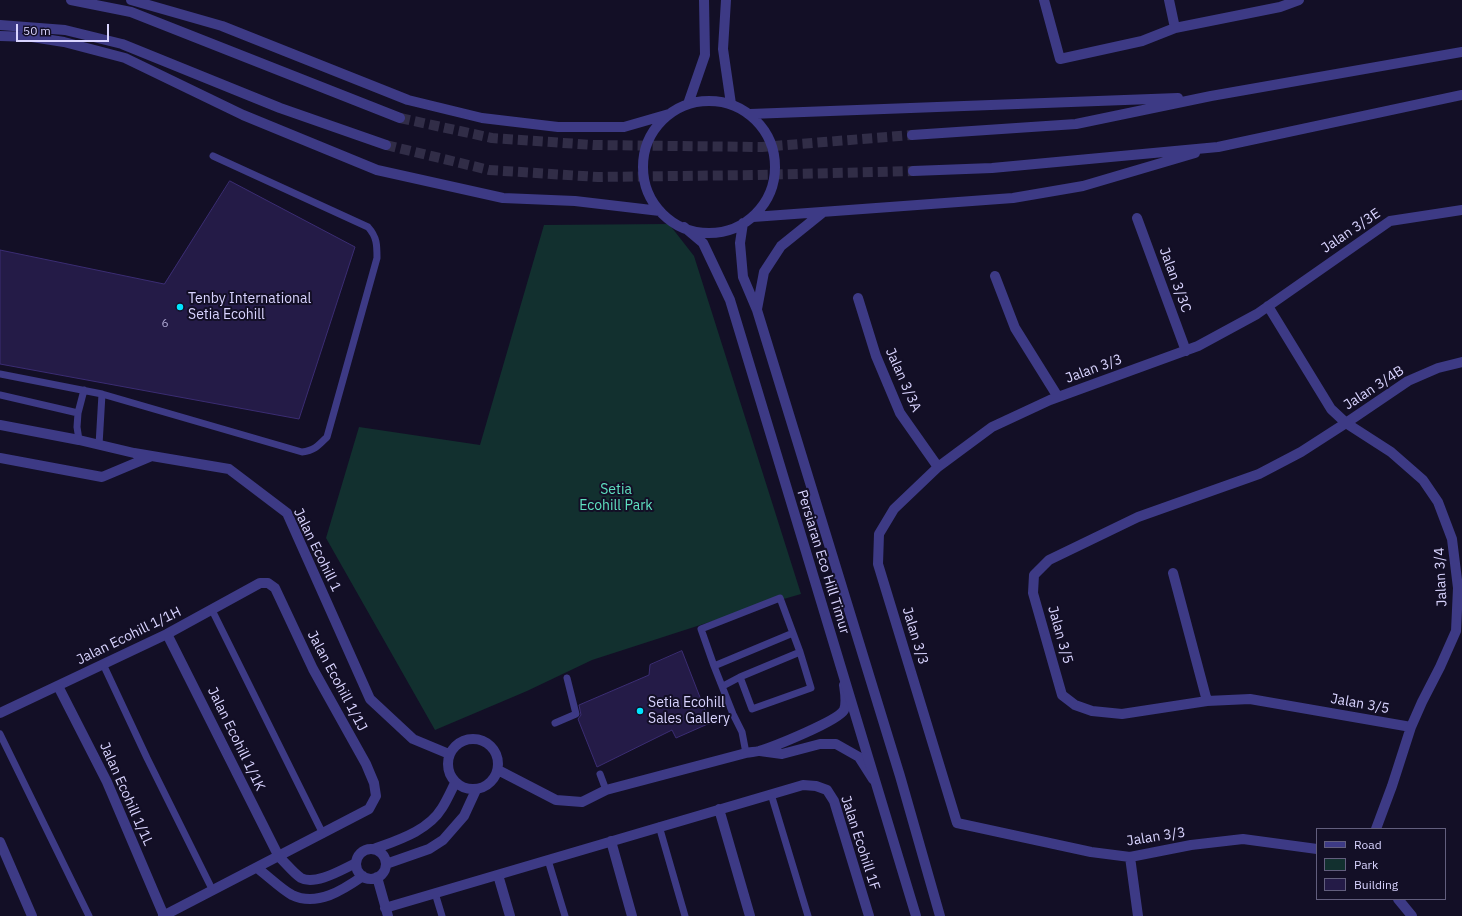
<!DOCTYPE html>
<html>
<head>
<meta charset="utf-8">
<style>
	body { margin:0 }
	#map { position:relative; width:1462px; height:916px; overflow:hidden; background:#130f26; font-family:"IBM Plex Sans",sans-serif }
	canvas { display:block }
	.legend { position:absolute; left:1316px; top:828px; width:130px; height:72px; box-sizing:border-box; background:#130f26; border:1px solid #625e7d; margin:0; padding:5px 7px; list-style:none; font-size:12px; color:#d9d4ff }
	.legend li { display:flex; align-items:center; gap:8px; height:20px }
	.legend b { width:20px; border:1px solid #625e7d }
	.scale { position:absolute; left:16px; top:24px; width:93px; height:18px; box-sizing:border-box; border:2px solid #d9d4ff; border-top:0; padding-left:5px; font-size:12px; line-height:14px; white-space:nowrap; color:#d9d4ff; -webkit-text-stroke:3px #130f26; paint-order:stroke }
</style>
</head>
<body>
<div id="map">
<canvas width="1462" height="916"></canvas>
<ul class="legend">
<li><b style="height:5px;background:#3d3a85"></b>Road</li>
<li><b style="height:11px;background:#12302f"></b>Park</li>
<li><b style="height:11px;background:#241b47"></b>Building</li>
</ul>
<div class="scale">50 m</div>
</div>
<script>
const g = document.querySelector('canvas').getContext('2d');
g.lineJoin = 'round';
function fill(path, color) { g.fillStyle = color; g.fill(path, 'evenodd'); }
function stroke(path, color, width, dash) { g.strokeStyle = color; g.lineWidth = width; g.lineCap = dash ? 'butt' : 'round'; g.setLineDash(dash || []); g.stroke(path); }
function drawText(font, color, halo, rows, align = 'center') {
  g.font = font + ' "IBM Plex Sans",sans-serif'; g.lineWidth = 4; g.setLineDash([]); g.textBaseline = 'middle'; g.strokeStyle = halo; g.fillStyle = color; for (const [text, x, y, turn = 0] of rows) {
    g.save(); g.translate(x, y); g.rotate((+turn || 0) * Math.PI / 180); g.textAlign = isNaN(turn) ? turn : align; if (halo) g.strokeText(text, 0, 0); g.fillText(text, 0, 0); g.restore();
  }
}
fill(new Path2D(`
	M669 224 694 256 801 594 756 607 592 660 527 691 435 730 326 538 359 427 480 445 544 225Z`), '#12302f');
const building = new Path2D(`
	M230 181 355 247 299 419 0 364V250L164 284Z
	M682 651 710 723 676 738 672 730 597 767 578 719 581 715 579 705 649 675 650 665Z`);
fill(building, '#241b47');
stroke(building, '#3b2d73', 1);
stroke(new Path2D(`
	M400 118 492 138 593 145 762 147 912 135
	M386 145 489 170 598 177 754 175 913 171`), '#312d47', 10, [10, 5]);
stroke(new Path2D(`
	M0 374 102 394
	M0 395 78 413 77 427 79 440
	M78 413 84 390
	M99 445 102 394 302 452C315 450 318 446 327 437L377 258C377 245 377 237 368 227L213 156
	M212 610 323 834
	M103 664 147 758 213 891
	M714 666 793 633
	M740 677 752 709 811 688 800 652 780 598 701 629 714 666 733 714 742 732 746 753
	M723 686 740 677 800 652
	M555 723 576 714 567 678
	M0 734 89 916
	M600 774 606 790
	M771 794 808 916
	M659 826 685 916
	M548 860 565 916
	M435 893 442 916`), '#3d3a85', 7);
stroke(new Path2D(`
	M1044 0 1060 59 1142 41 1175 28 1280 7 1299 0
	M1169 0 1175 28
	M1137 218 1186 351
	M995 276 1015 328 1058 397
	M858 298 876 356 900 413 938 467
	M1268 306 1331 409 1346 423 1391 452 1423 480 1438 502 1452 539 1458 588 1456 631 1440 667 1422 702 1411 727 1392 786 1376 829
	M0 425 79 440 134 453 229 469 287 513 370 699 413 739 449 754
	M0 458 102 477 152 456
	M1173 573 1207 701
	M167 634 279 857C286 863 293 873 301 878 315 886 343 869 356 863
	M58 686 107 782 164 916
	M0 713 167 634 260 583H268L275 588 313 669 366 764 374 783 376 796 369 809 163 916
	M1411 727 1250 699 1207 701 1122 714 1092 711 1075 705 1062 695 1033 593 1034 575 1049 560 1138 517 1259 474 1301 452 1346 423 1408 381 1438 368 1462 362
	M448 764a25 25 0 1 1 50 0a25 25 0 1 1-50 0Z
	M760 751 782 754 820 744H836L859 757 873 779
	M498 770 556 800 582 802 606 790 746 753C750 752 755 752 759 751 773 747 838 721 844 710 847 703 845 692 844 685
	M719 809 750 916
	M611 841 632 916
	M0 842 32 916
	M374 849C398 840 428 831 442 808 447 800 451 791 455 783
	M1317 849 1243 839 1191 845 1130 857 1091 852 957 823 878 564 879 534 894 509 938 467 992 427 1050 400 1198 346 1257 314 1390 221 1462 210
	M356 864a15 15 0 1 1 30 0a15 15 0 1 1-30 0Z
	M1130 857 1138 916
	M386 864 429 849 443 840 464 816 476 790
	M257 868C268 876 281 889 292 895 317 907 343 890 363 876
	M498 875 510 916
	M377 877 388 916
	M1398 899 1412 916
	M385 908 803 785 816 786 827 790 834 801 869 916`), '#3d3a85', 10);
stroke(new Path2D(`
	M71 0 131 12 400 118
	M131 0 222 26 408 100 482 118 558 127H624L669 114
	M726 0 723 49 731 104
	M0 25 65 30 122 44 280 108 386 145
	M0 36 32 37 64 42 125 58 243 115 377 170 503 198 575 201 660 211
	M643 167a66 66 0 1 1 132 0a66 66 0 1 1-132 0Z
	M688 104 705 55 704 0
	M750 114 1178 98
	M912 135 1076 124 1211 96 1462 52
	M913 171 992 168 1218 147 1462 95
	M753 217 1013 198 1083 186 1195 153
	M743 223 740 243 743 277 757 310 900 776 940 916
	M684 227 703 243 730 300 916 916
	M757 309 764 272 781 246 822 213`), '#3d3a85', 10);
for (const [x, y, r, color] of [
	[180,307,4,"#00e5ff"],
	[640,711,4,"#00e5ff"]
]) { const dot = new Path2D(); dot.arc(x, y, r, 0, 2 * Math.PI); g.fillStyle = color; g.fill(dot); stroke(dot, '#130f26', 1.5); }
drawText('12px', '#aca6d1', null, [
	["6",165,324]
]);
drawText('14px', '#d9d4ff', '#130f26', [
	["Jalan 3/3E",1351,231,-34],
	["Jalan 3/3C",1175,280,70],
	["Jalan 3/3",1094,369,-20],
	["Jalan 3/3A",903,380,66],
	["Jalan 3/4B",1374,388,-33],
	["Jalan Ecohill 1",317,550,64],
	["Persiaran Eco Hill Timur",823,562,73],
	["Jalan 3/4",1441,577,-93],
	["Jalan 3/5",1060,635,74],
	["Jalan Ecohill 1/1H",129,636,-26],
	["Jalan 3/3",915,636,73],
	["Jalan Ecohill 1/1J",337,681,62],
	["Jalan 3/5",1360,704,10],
	["Jalan Ecohill 1/1K",236,739,64],
	["Jalan Ecohill 1/1L",126,794,66],
	["Jalan 3/3",1156,837,-9],
	["Jalan Ecohill 1F",860,843,72]
]);
drawText('14px', '#d9d4ff', '#130f26', [
	["Tenby International",188,299],
	["Setia Ecohill",188,315],
	["Setia Ecohill",648,703],
	["Sales Gallery",648,719]
], 'left');
drawText('14px', '#5fe0c0', '#130f26', [
	["Setia",616,490],
	["Ecohill Park",616,506]
]);
</script>
</body>
</html>
